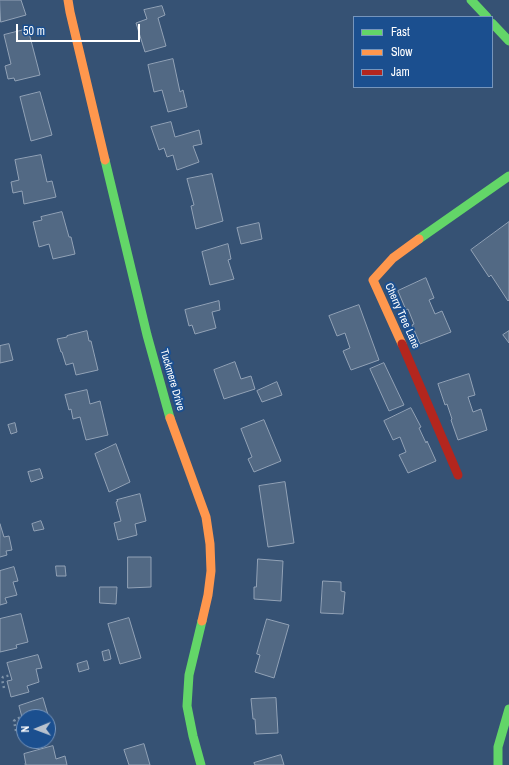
<!DOCTYPE html>
<html>
<head>
<meta charset="utf-8">
<style>
	body { margin:0 }
	#map { position:relative; width:509px; height:765px; overflow:hidden; background:#365274; font-family:"Archivo Narrow",sans-serif }
	canvas { display:block }
	.legend { position:absolute; left:353px; top:16px; width:140px; height:72px; box-sizing:border-box; background:#1b4f8f; border:1px solid #7695bc; margin:0; padding:5px 7px; list-style:none; font-size:12px; color:#fff }
	.legend li { display:flex; align-items:center; gap:8px; height:20px }
	.legend b { width:20px; border:1px solid #7695bc }
	.north { position:absolute; left:16px; top:709px; width:40px; height:40px; box-sizing:border-box; background:#1b4f8f; border:1px solid #7695bc; border-radius:50%; rotate:269deg; font-size:11px; font-weight:700; line-height:16px; text-align:center; color:#fff }
	.north::after { content:''; display:block; margin:auto; width:14px; height:18px; background:#b9c2ce; clip-path:polygon(50% 0,100% 100%,50% 72%,0 100%) }
	.scale { position:absolute; left:16px; top:24px; width:124px; height:18px; box-sizing:border-box; border:2px solid #fff; border-top:0; padding-left:5px; font-size:12px; line-height:14px; white-space:nowrap; color:#fff; -webkit-text-stroke:3px #1b4f8f; paint-order:stroke }
</style>
</head>
<body>
<div id="map">
<canvas width="509" height="765"></canvas>
<ul class="legend">
<li><b style="height:5px;background:#63d668"></b>Fast</li>
<li><b style="height:5px;background:#ff974d"></b>Slow</li>
<li><b style="height:5px;background:#b3261e"></b>Jam</li>
</ul>
<div class="north">N</div>
<div class="scale">50 m</div>
</div>
<script>
const g = document.querySelector('canvas').getContext('2d');
g.lineJoin = 'round';
function fill(path, color) { g.fillStyle = color; g.fill(path, 'evenodd'); }
function stroke(path, color, width, dash) { g.strokeStyle = color; g.lineWidth = width; g.lineCap = dash ? 'butt' : 'round'; g.setLineDash(dash || []); g.stroke(path); }
function drawText(font, color, halo, rows, align = 'center') {
  g.font = font + ' "Archivo Narrow",sans-serif'; g.lineWidth = 4; g.setLineDash([]); g.textBaseline = 'middle'; g.strokeStyle = halo; g.fillStyle = color; for (const [text, x, y, turn = 0] of rows) {
    g.save(); g.translate(x, y); g.rotate((+turn || 0) * Math.PI / 180); g.textAlign = isNaN(turn) ? turn : align; if (halo) g.strokeText(text, 0, 0); g.fillText(text, 0, 0); g.restore();
  }
}
const building = new Path2D(`
	M0 0H21L26 15 1 22Z
	M162 6 165 15 158 18 166 46 145 52 136 23 147 19 144 10Z
	M28 29 40 75 15 81 14 78 8 79 5 66 11 64 4 35Z
	M173 59 180 92 183 90 187 107 168 112 162 90 154 92 148 65Z
	M40 92 52 135 31 141 20 97Z
	M171 122 175 137 199 130 202 144 193 146 199 162 177 170 173 155 167 157 164 148 159 150 151 127Z
	M41 155 47 182 52 181 56 197 24 204 22 191 13 193 11 182 19 180 15 160Z
	M212 174 223 221 196 229 191 206 194 205 187 179Z
	M62 212 69 237H71L75 254 53 259 49 244 39 247 33 222 42 220 41 217Z
	M509 222V300L508 301 491 275 489 277 471 250Z
	M259 223 262 239 241 244 237 228Z
	M228 244 231 259 228 260 234 279 210 285 202 252Z
	M426 278 434 298 429 300 435 314 442 311 451 332 420 344 412 325 414 324 408 309 406 310 398 291Z
	M219 301 220 310 212 312 216 328 195 334 192 325 189 326 185 310Z
	M359 305 379 360 351 370 343 351 350 348 345 333 337 336 329 316Z
	M87 331 89 341H91L98 370 76 375 73 363 66 365 62 352H61L57 339 67 337V336Z
	M509 331V343L503 335Z
	M9 344 13 360 0 363V346Z
	M235 362 241 379 251 376 255 389 224 399 214 370Z
	M384 363 404 405 389 411 370 369Z
	M469 374 475 395 468 397 473 412 481 409 487 430 458 440 451 420 452 419 447 404 445 405 438 384Z
	M277 382 282 395 262 402 257 391Z
	M87 390 90 404 100 401 108 435 86 440 80 417 73 419 71 409 69 410 65 395Z
	M411 408 421 427 419 428 426 443 427 441 436 461 408 473 399 455 406 452 400 437 393 440 384 421Z
	M264 420 281 461 254 472 248 459 252 457 241 429Z
	M15 423 17 432 11 434 8 425Z
	M116 444 130 482 109 492 95 454Z
	M40 469 43 478 31 482 28 472Z
	M285 482 294 543 268 547 259 486Z
	M140 494 146 521 135 524 137 535 118 540 114 523 121 521 116 502 118 501 117 500Z
	M41 521 44 529 34 531 32 524Z
	M0 524 4 537 9 536 12 550 6 551 7 555 0 557Z
	M128 557H151V587L128 588Z
	M258 559 283 561 281 601 254 599V587H256Z
	M56 566H65L66 576H57Z
	M14 567 18 581 13 582 17 595 5 598 7 603 0 605V571Z
	M323 581 341 582V591L345 592 343 614 321 613Z
	M100 587H117L116 604 100 603Z
	M21 614 28 642 16 645 17 648 0 652V619Z
	M129 618 141 658 120 664 108 624Z
	M267 619 289 625 274 678 255 672 260 655 257 654Z
	M109 650 111 659 104 661 102 652Z
	M38 655 42 668 36 669 39 682 27 686 29 692 11 697 7 681 12 680 7 663Z
	M87 661 89 669 79 672 77 664Z
	M43 698 51 725 48 726 49 728 48 729V717H24V739L19 722 23 721 19 706Z
	M276 698 278 733 256 734 255 719H253L251 699Z
	M144 744 150 765H129L124 750Z
	M53 746 56 759 65 756 67 765H26L24 754Z
	M281 755 284 765H255L254 763Z`);
fill(building, '#526984');
stroke(building, '#92a2b6', 1);
stroke(new Path2D(`
	M4 688 2 679 3 677 11 675
	M16 731 14 721 16 719 22 717
	M25 765 26 764`), '#7d92a8', 2.5, [2, 3]);
stroke(new Path2D(`
	M471 0 487 17
	M492 23 509 41
	M105 160 147 335 170 418
	M419 239 509 176
	M201 765 193 736 187 706 189 675 202 621
	M498 765V747L509 709`), '#63d668', 9);
stroke(new Path2D(`
	M68 0 70 12 105 160
	M402 344 373 280 393 258 419 239
	M170 418 206 517 210 544 211 571 208 595 202 621`), '#ff974d', 9);
stroke(new Path2D(`
	M402 344 458 475`), '#b3261e', 9);
drawText('11px', '#fff', '#1b4f8f', [
	["Cherry Tree Lane",402,316,66],
	["Tuckmere Drive",172,380,74]
]);
</script>
</body>
</html>
